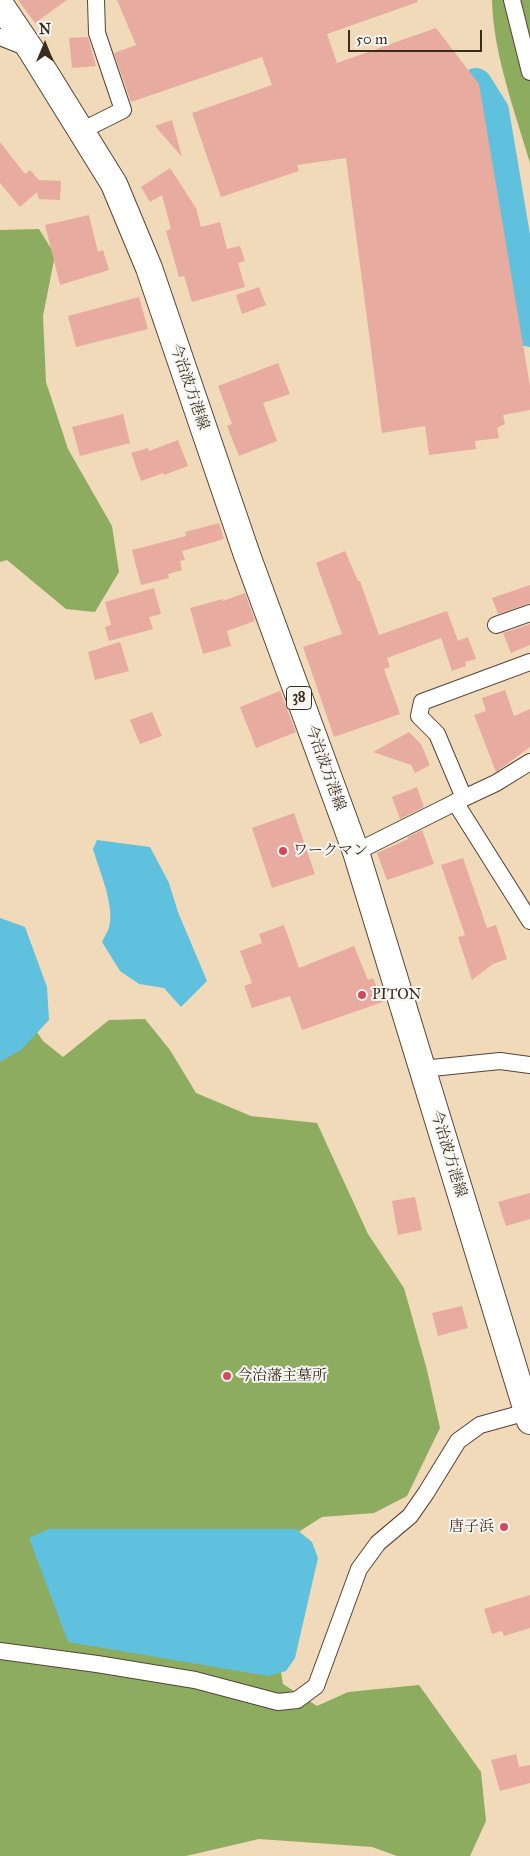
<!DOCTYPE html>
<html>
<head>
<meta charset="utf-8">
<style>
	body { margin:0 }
	#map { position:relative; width:530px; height:1856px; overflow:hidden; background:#f1daba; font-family:"IM FELL Great Primer",serif }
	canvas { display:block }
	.north { position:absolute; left:20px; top:20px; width:50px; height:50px; -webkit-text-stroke:4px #f6f6f2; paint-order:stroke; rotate:0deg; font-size:14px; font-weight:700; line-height:20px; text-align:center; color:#3b2a1e }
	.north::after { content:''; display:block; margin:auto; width:18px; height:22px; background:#3b2a1e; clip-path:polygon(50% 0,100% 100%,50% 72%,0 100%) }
	.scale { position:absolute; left:348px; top:30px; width:134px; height:22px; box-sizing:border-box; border:2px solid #3b2a1e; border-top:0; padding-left:6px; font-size:15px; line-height:18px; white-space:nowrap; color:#3b2a1e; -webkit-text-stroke:4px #f6f6f2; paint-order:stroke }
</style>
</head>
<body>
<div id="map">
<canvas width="530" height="1856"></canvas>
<div class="north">N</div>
<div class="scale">50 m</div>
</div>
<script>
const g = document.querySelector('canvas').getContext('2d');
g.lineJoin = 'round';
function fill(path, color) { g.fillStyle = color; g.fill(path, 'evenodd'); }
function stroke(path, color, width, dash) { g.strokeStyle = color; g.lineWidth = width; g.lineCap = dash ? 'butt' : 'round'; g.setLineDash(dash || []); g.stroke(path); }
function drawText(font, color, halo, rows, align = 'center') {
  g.font = font + ' "IM FELL Great Primer","Noto Serif JP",serif'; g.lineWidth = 4; g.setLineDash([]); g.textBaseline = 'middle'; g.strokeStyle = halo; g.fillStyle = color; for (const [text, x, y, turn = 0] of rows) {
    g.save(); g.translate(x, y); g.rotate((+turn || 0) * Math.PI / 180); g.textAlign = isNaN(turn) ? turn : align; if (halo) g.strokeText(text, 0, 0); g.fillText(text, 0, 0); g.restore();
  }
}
fill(new Path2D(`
	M492 0H530V163C515 112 493 53 492 0Z
	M39 229 55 255 43 316 46 382 68 449 112 526 119 572 95 612 66 609 7 560 0 562V230Z
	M0 978 43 1041 63 1057 109 1020 145 1019 170 1050 196 1093 251 1116 317 1123 368 1234 404 1288 427 1370 440 1428 407 1496 374 1513 322 1517 261 1556 283 1684 317 1706 348 1692 419 1685 481 1772 486 1821 470 1856H397L372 1847 259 1839 186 1856H0Z`), '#8dac5f');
fill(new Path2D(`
	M97 840 150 847 169 883 178 912 207 981 181 1007 164 988 139 984 120 971 102 942C104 937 108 932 109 927 115 906 99 870 93 849Z
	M0 918 25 927 47 987 49 1020 21 1050 0 1062Z
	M49 1529H296L312 1542 318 1558 295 1658 286 1671 268 1676 68 1642 29 1538Z`), '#5fc1dd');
stroke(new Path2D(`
	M476 84 493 111 530 331`), '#5fc1dd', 32);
fill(new Path2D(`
	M18 0H67L35 23Z
	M117 0H417L418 2 327 34 337 63 436 28 479 84 530 386V410L503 415 505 424 497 428 499 438 475 441 476 449 429 455 425 426 382 433 346 158 297 165 299 171 221 197 192 113 272 85 262 57 131 102 114 53 136 45Z
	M88 37 96 66 72 68 69 38Z
	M172 120 182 157 155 126Z
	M0 142 25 174 30 170 39 180 61 181 60 200 39 199 37 192 20 207 0 183Z
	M170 168 196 208 201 227 220 222 227 249 240 246 245 261 238 263 245 287 192 302 184 276 179 277 166 231 171 229 162 195 150 202 141 187Z
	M89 215 98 252 103 250 109 270 60 285 45 225Z
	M259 287 266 305 242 314 236 295Z
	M139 297 148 329 76 347 68 316Z
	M278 363 290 394 263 403 277 441 239 456 227 426 232 424 218 386Z
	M123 414 130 443 80 456 72 427Z
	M178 440 188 466 164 475 163 473 141 481 131 453 148 448 149 451Z
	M219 523 224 539 182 551 185 560 180 561 182 570 168 574 169 578 141 585 132 550 186 536 185 532Z
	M345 551 358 581H360L379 635 447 611 458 641 468 637 476 659 465 662 466 666 452 671 441 638 387 658 390 667 384 669 400 714 334 737 303 647 342 634 316 563Z
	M530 585V603L498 614 492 598Z
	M154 588 161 614 149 617 153 629 109 641 105 627 111 625 105 602Z
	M245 593 255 621 227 631 231 646 203 654 190 608 223 599V601Z
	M530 624V645L511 653 503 633Z
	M120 642 129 671 95 680 88 652Z
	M505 690 514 716 530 709V747L496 772 474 715 486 711 482 698Z
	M280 691 296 732 256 748 240 707Z
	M152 712 162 736 140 744 130 720Z
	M409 732 421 744 430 765 415 773 411 765 373 752Z
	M417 787 424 807 400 819 392 797Z
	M294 813 315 874 272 888 252 828Z
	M422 830 434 864 387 880 377 853 408 839V837Z
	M463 858 487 928 496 925 507 959 493 964 472 980 458 937 465 935 441 865Z
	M284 925 299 968 354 946 368 980 373 978 383 1002 302 1030 290 996 252 1008 244 986 252 983 240 951 262 943 259 934Z
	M530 1193V1219L506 1226 498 1202Z
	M415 1197 422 1230 398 1235 392 1201Z
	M462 1306 468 1328 438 1336 432 1313Z
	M530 1595V1628L504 1636 502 1631 492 1634 484 1609Z
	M516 1754 519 1767 530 1765V1783L500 1791 491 1760Z`), '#e8ab9f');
const minor = new Path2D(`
	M512 0 530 72
	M0 37 28 48
	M81 131 123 110 97 33 96 0
	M496 625 530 613
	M464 798 496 783 530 762
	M455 802 530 921
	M356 852 464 798 437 734 419 716 422 702 530 662
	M422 1069 500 1061 530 1065
	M0 1651 97 1664 195 1680 278 1702 297 1700 316 1686 359 1569 378 1543 410 1516 426 1493 458 1441 480 1425 527 1412`);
const primary = new Path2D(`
	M0 4 31 50 114 184 149 268 247 555 356 852 530 1421`);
stroke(minor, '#564435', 18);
stroke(primary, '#564435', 28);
stroke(minor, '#fff', 16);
stroke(primary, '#fff', 26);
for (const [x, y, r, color] of [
	[283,851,5,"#d1495b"],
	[362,995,5,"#d1495b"],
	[227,1376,5,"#d1495b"],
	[504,1527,5,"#d1495b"]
]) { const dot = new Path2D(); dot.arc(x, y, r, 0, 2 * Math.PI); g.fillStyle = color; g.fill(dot); stroke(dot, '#f6f6f2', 2); }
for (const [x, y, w] of [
	[299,698,25]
]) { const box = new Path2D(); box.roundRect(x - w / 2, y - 11.5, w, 23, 4); g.fillStyle = '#f6f6f2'; g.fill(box); stroke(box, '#3b2a1e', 1); }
drawText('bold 14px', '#3b2a1e', null, [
	["38",299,698]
]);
drawText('15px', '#3b2a1e', '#f6f6f2', [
	["今治波方港線",189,387,71],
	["今治波方港線",325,768,70],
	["今治波方港線",448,1154,73]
]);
drawText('15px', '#3b2a1e', '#f6f6f2', [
	["ワークマン",293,851],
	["PITON",372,995],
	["今治藩主墓所",237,1376],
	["唐子浜",494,1527,"right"]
], 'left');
</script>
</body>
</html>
